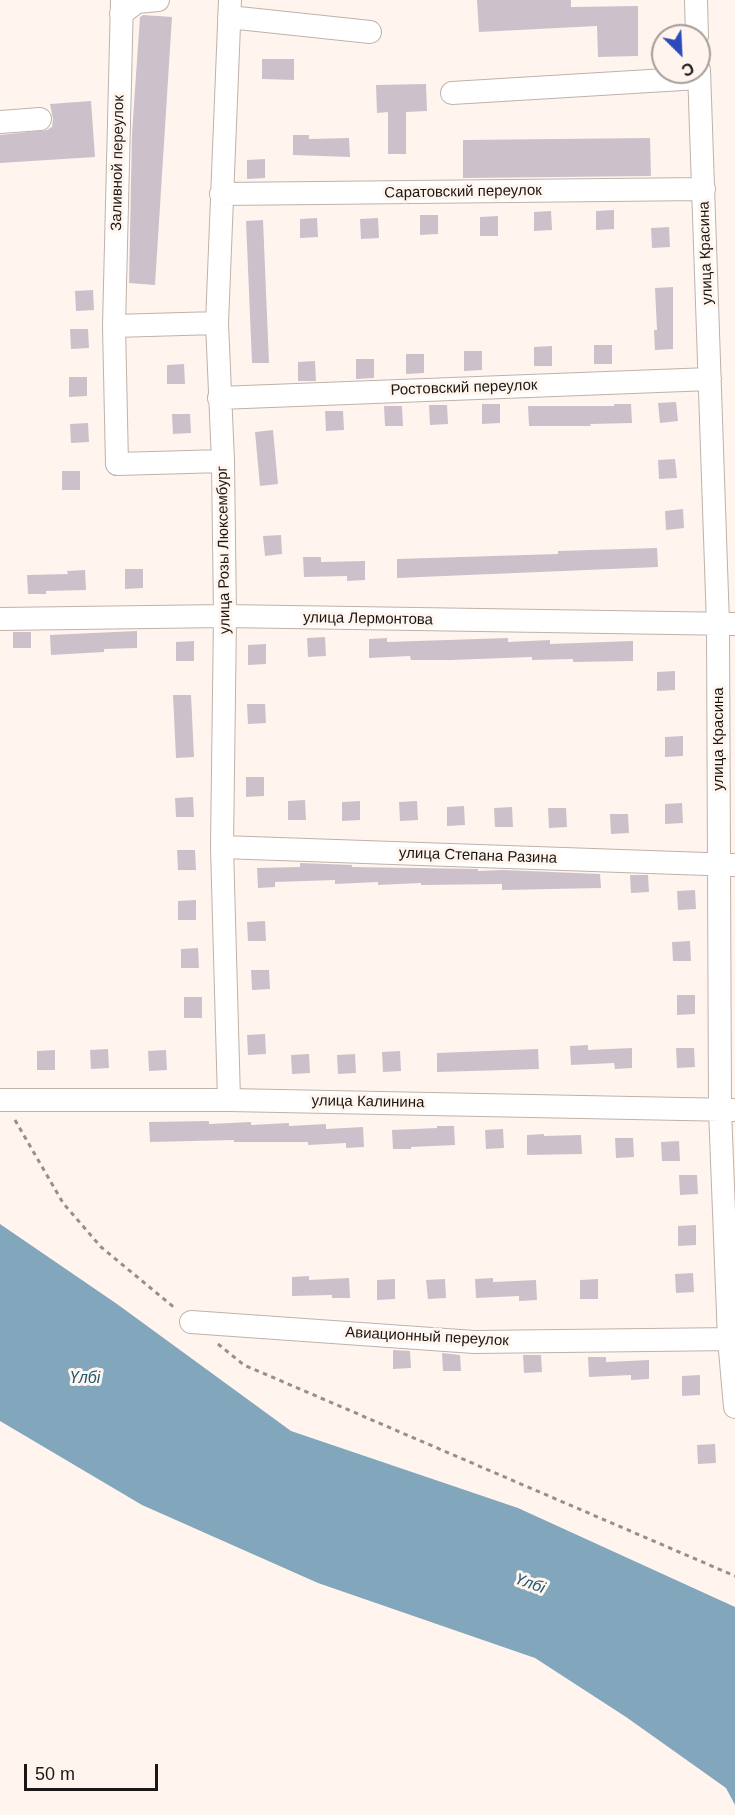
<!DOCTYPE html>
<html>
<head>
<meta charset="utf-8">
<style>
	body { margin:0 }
	#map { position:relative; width:735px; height:1815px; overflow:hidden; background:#fff5ee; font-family:Helvetica,sans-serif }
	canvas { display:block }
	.north { position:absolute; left:651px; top:24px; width:60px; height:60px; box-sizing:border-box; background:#fff5ee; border:2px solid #a49c97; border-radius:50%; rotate:156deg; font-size:16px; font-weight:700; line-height:24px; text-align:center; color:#1b1714 }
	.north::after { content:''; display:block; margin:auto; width:21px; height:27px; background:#2d4aba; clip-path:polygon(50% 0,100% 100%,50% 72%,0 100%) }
	.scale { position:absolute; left:24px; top:1764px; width:134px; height:27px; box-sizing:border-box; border:3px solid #1b1714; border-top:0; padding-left:8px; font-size:18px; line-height:21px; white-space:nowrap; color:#1b1714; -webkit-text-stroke:4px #fff5ee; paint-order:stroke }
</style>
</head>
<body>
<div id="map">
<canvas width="735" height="1815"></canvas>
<div class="north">С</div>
<div class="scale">50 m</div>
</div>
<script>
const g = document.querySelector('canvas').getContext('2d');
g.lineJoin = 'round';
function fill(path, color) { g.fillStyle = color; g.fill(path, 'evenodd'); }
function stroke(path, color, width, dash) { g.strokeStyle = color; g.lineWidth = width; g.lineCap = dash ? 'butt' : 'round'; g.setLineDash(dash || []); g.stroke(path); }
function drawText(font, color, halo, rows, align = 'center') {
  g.font = font + ' Helvetica,sans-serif'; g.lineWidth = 6; g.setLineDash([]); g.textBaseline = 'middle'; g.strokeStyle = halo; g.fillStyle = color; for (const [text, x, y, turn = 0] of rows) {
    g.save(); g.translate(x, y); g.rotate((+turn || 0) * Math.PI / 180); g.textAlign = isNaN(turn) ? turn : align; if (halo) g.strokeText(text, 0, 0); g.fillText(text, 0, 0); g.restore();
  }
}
fill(new Path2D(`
	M0 1224 117 1304 291 1431 518 1508 735 1607V1805L726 1788 626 1717 535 1658 318 1583 142 1505 0 1421Z`), '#82a6bb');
fill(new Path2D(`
	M477 0H571V7L638 6V56L598 57 597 26 479 32Z
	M143 15 172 17 155 285 129 283 132 133 140 17Z
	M262 59H294V80L262 79Z
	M426 84 427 111 406 112V154H388V112L377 113 376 85Z
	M91 101 95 157 0 163V135L47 130 52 127 53 119 50 104Z
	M293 135H309V139L349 138 350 157 293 155Z
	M650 138 651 176 463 178V140Z
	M265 159V178L247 179V160Z
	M614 210V229L596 230V211Z
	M551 211 552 230 534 231V212Z
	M420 215H438V234L420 235Z
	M498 216V236H480V217Z
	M317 218 318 237 300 238V219Z
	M378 218 379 238 361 239 360 219Z
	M263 220 269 363H252L246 221Z
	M669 227 670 247 652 248 651 228Z
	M673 287V349L655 350 654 330H657L655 288Z
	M93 290 94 310 76 311 75 291Z
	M70 329H88L89 348 71 349Z
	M594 345H612V364H594Z
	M552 346V366H534V347Z
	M464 351H482V370L464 371Z
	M406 354H424V373L406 374Z
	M356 359H374V378L356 379Z
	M315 361 316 381H298V362Z
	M184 364 185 384H167V365Z
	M69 377H87V396L69 397Z
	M676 402 678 421 660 423 658 403Z
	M482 404H500V423L482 424Z
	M614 404H631L632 423 590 424 591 426H529L528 406H614Z
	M429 405H447L448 424 430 425Z
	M384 406H402L403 426H385Z
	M325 411H343L344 430 326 431Z
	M172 414H190L191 433 173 434Z
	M88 423 89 442 71 443 70 424Z
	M273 430 278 484 260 486 255 432Z
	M675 459 677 478 659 479 658 460Z
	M62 471H80V490H62Z
	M683 509 684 528 666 530 665 511Z
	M281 535 282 554 265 556 263 536Z
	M657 548 658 567 397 578V559L558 554V551Z
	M303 557H321V562L365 561V580L347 581V576L304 577Z
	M125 569H143V588L125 589Z
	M85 570 86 590 46 591V594H28L27 575 68 574 67 571Z
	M137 631V648L104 649V652L51 655 50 635Z
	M13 632H31V648H13Z
	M325 637 326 656 308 657 307 638Z
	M387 638V642L508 638V642L550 640V644L633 641V661L573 662V659L532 660V657L451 660H411L410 656 369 658V639Z
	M194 641V661H176V642Z
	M266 644V664L248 665V645Z
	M675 671V690L657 691V672Z
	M173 695H191L194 757 176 758Z
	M247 704H265L266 723 248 724Z
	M683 736V756L665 757V737Z
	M246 777H264V796L246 797Z
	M193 797 194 817H176L175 798Z
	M305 800 306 820H288V801Z
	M360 801V820L342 821V802Z
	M417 801 418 820 400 821 399 802Z
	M682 803 683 823 665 824V804Z
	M464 806 465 825 447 826V807Z
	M512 807 513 827H495L494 808Z
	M548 808H566L567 827 549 828Z
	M610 814H628L629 833 611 834Z
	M177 850H195L196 870H178Z
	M300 863 352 865V867L478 869V871L503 870 600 874 601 888 502 890V884L421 885V883L378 885V882L335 884V880L275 882V887L258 888 257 868 300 867Z
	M630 875H648L649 892 631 893Z
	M695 890 696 909 678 910 677 891Z
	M196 900V920H178V901Z
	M265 921 266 941H248L247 922Z
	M690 941 691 961H673L672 942Z
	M198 948 199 968H181V949Z
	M251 970H269L270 989 252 990Z
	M677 995H695V1014L677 1015Z
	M184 997H202V1018H184Z
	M265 1034 266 1054 248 1055 247 1035Z
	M588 1045V1050L632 1048V1068L615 1069 614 1063 571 1065 570 1046Z
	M676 1048H694L695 1067 677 1068Z
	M108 1049 109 1068 91 1069 90 1050Z
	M538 1049 539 1069 437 1072V1053Z
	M55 1050V1070H37V1051Z
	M166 1050 167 1070 149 1071 148 1051Z
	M400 1051 401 1071 383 1072 382 1052Z
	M309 1054 310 1073 292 1074 291 1055Z
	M355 1054 356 1073 338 1074 337 1055Z
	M209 1121V1124L251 1122V1125L289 1123V1126L326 1124V1129L363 1127 364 1147 346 1148V1143L308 1145V1142H234V1140L150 1142 149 1122Z
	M437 1126H454L455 1145 411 1147V1149H393L392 1130 437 1128Z
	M503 1129 504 1148 486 1149 485 1130Z
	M544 1134V1136L581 1135 582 1154 527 1155V1135Z
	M615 1138H633L634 1157 616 1158Z
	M679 1141 680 1161H662L661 1142Z
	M679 1175H697L698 1194 680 1195Z
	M696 1225V1245L678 1246V1226Z
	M693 1273 694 1292 676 1293 675 1274Z
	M309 1276V1280L349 1278 350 1298H332V1295L292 1296V1277Z
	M493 1278V1282L536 1280 537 1300 519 1301V1296L476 1298 475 1279Z
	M395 1279V1299L377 1300V1280Z
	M445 1279 446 1298 428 1299 426 1280Z
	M598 1279V1299H580V1280Z
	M393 1350 410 1351 411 1368 393 1369Z
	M442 1353 460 1355 461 1371H443Z
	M523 1355H541L542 1372 524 1373Z
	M588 1357H606V1362L649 1360V1379L631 1380V1375L589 1377Z
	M700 1375V1395L682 1396V1376Z
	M715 1444 716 1463 698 1464 697 1445Z`), '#ccc1cb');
const minor = new Path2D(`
	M122 0 114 326 117 464 223 461
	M696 0 697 36
	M121 14 137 2 158 0
	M229 17 370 32
	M699 70 718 624 720 1110 729 1339 735 1407
	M452 93 699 78
	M0 122 40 119
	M221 194 704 189
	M114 326 217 323
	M219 398 710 379
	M0 619 225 616 735 624
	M222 847 735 865
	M0 1100H229L733 1110
	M229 1100 222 847 225 616 223 461 217 323 230 0
	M191 1322 474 1342 735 1339`);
stroke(minor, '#beb2ab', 24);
stroke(new Path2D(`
	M15 1120 63 1203 101 1247 176 1309
	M218 1344 244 1365 735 1576`), '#978f8a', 3, [4.5, 4.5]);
stroke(minor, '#fff', 22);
drawText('15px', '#1b1714', '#fff5ee', [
	["Заливной переулок",118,163,-89],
	["Саратовский переулок",463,192,-1],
	["улица Красина",706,253,-92],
	["Ростовский переулок",464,388,-2],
	["улица Розы Люксембург",224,550,-91],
	["улица Лермонтова",368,619,1],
	["улица Красина",719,739,-90],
	["улица Степана Разина",478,856,2],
	["улица Калинина",368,1102,1],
	["Авиационный переулок",427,1337,3]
]);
drawText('italic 16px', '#195978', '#fff5ee', [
	["Үлбі",85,1379],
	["Үлбі",530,1584,20]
]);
</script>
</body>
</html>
